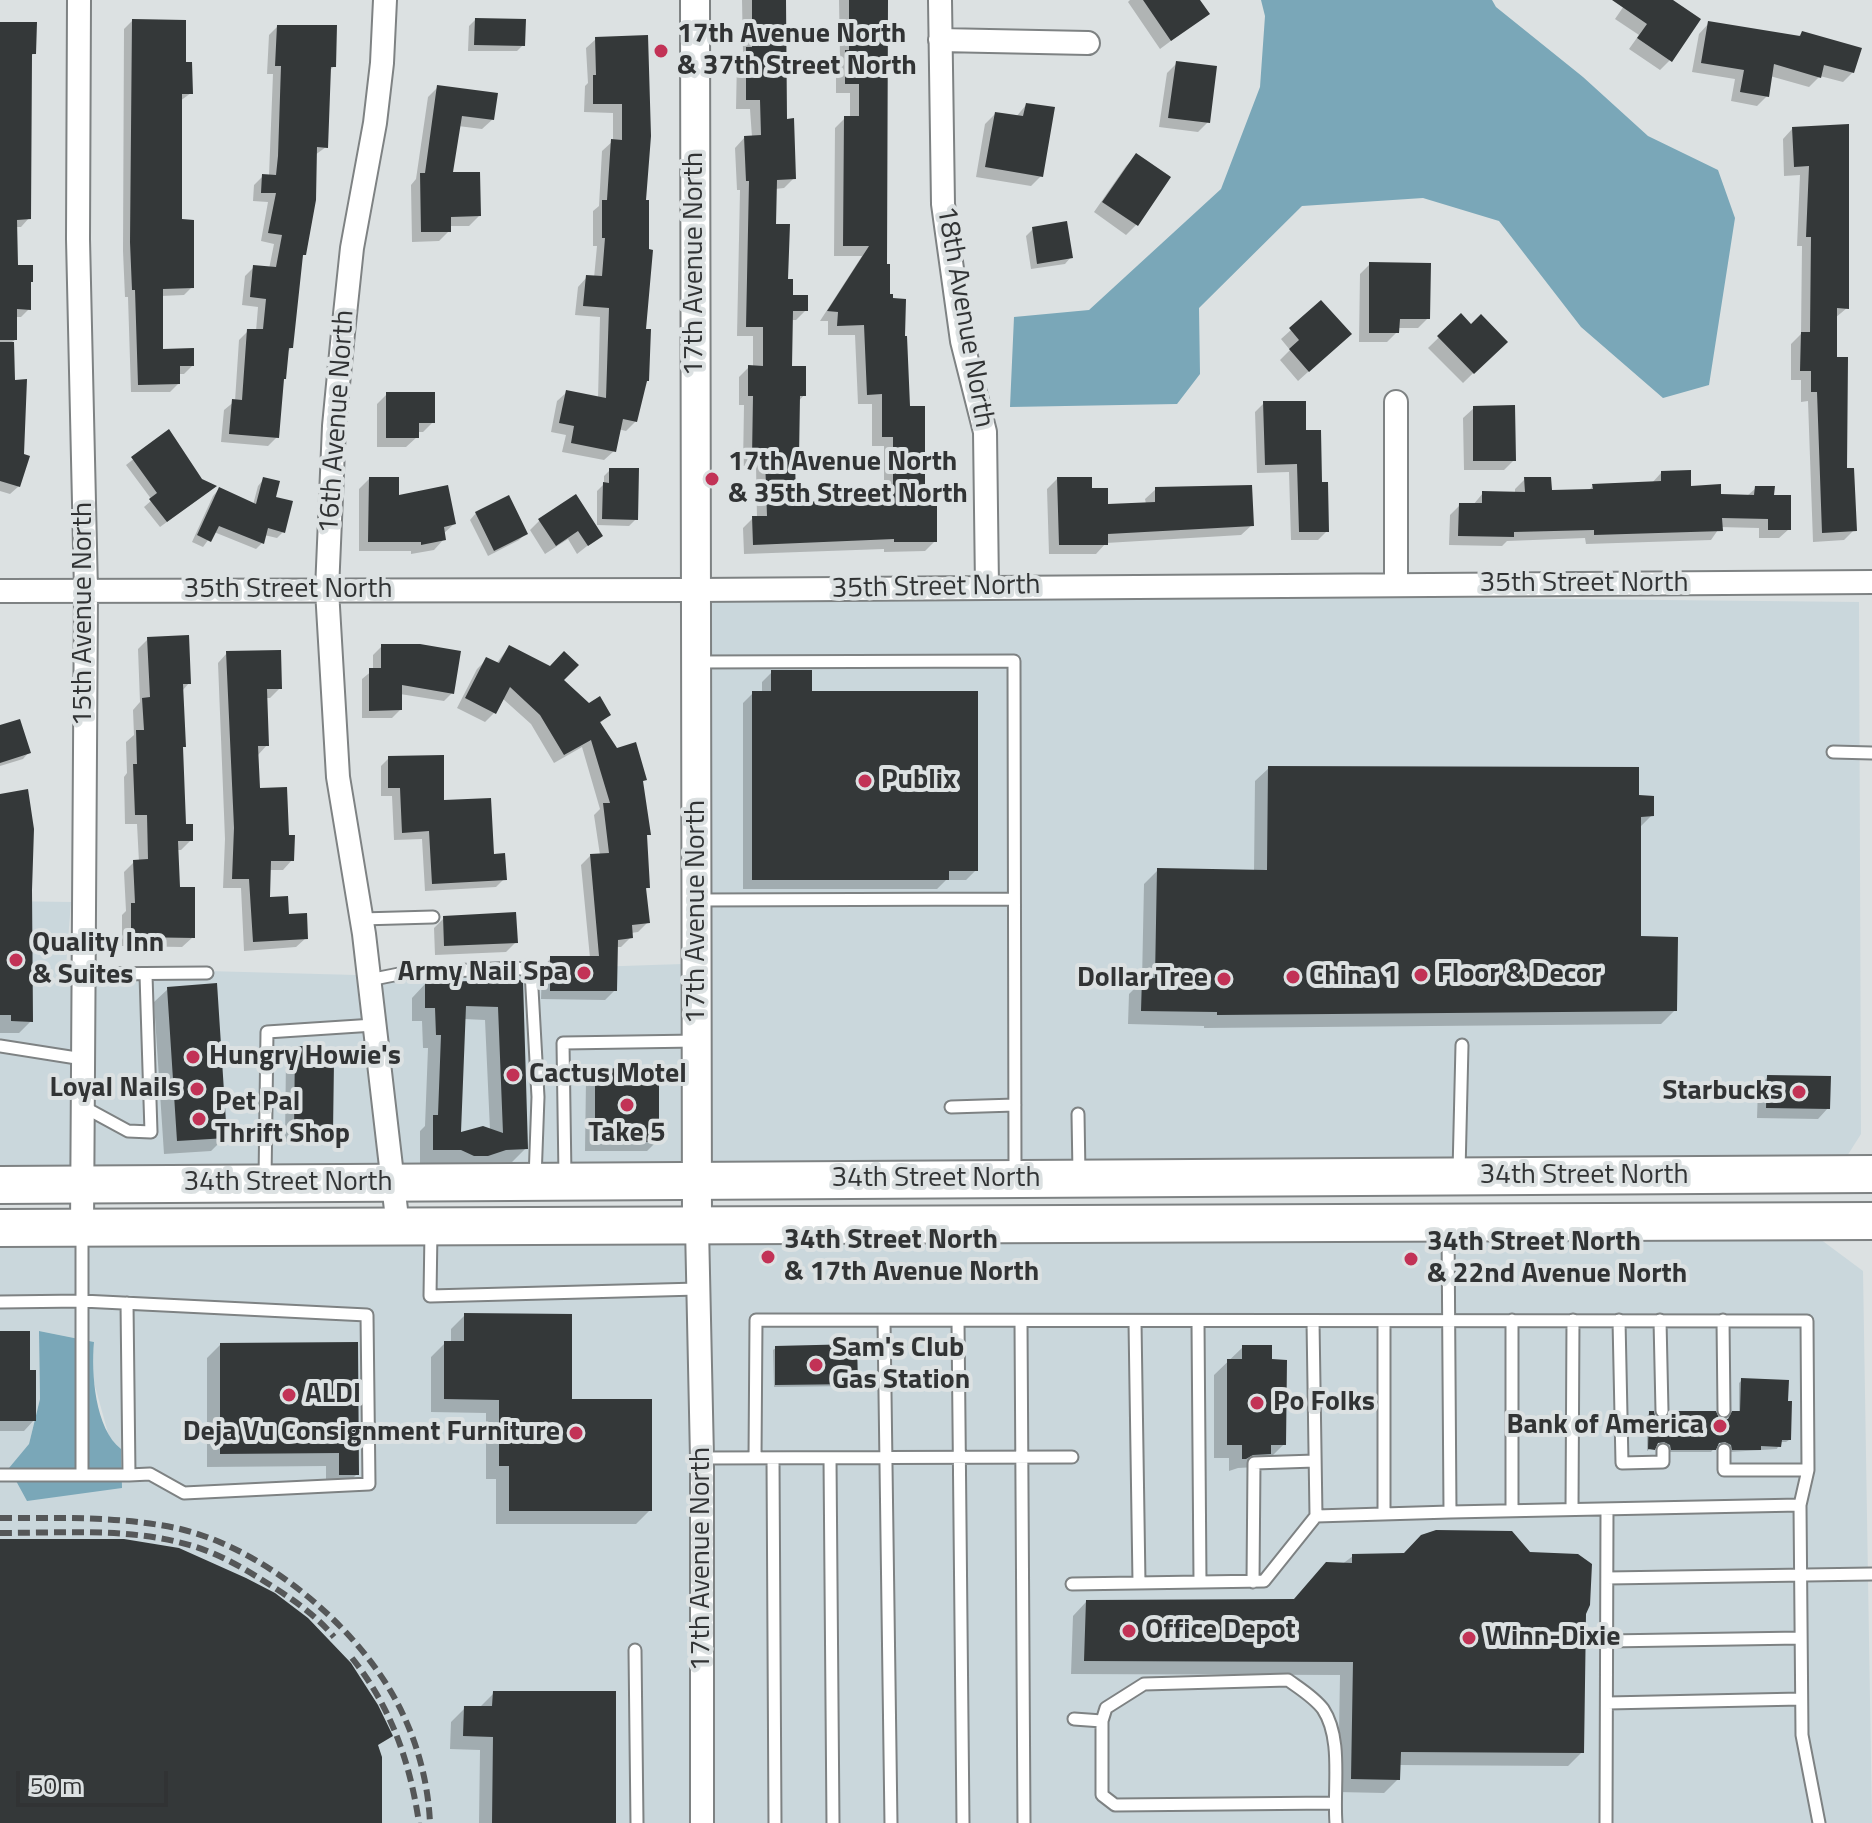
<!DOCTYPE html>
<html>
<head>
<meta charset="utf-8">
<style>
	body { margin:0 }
	#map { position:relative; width:1872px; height:1823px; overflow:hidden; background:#dce1e2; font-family:"Titillium Web",sans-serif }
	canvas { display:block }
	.scale { position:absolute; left:16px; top:1771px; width:152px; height:36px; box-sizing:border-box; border:4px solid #313334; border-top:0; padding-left:10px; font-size:24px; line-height:28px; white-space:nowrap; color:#313334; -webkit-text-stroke:6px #dce1e2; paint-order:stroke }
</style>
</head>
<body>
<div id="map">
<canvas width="1872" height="1823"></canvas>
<div class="scale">50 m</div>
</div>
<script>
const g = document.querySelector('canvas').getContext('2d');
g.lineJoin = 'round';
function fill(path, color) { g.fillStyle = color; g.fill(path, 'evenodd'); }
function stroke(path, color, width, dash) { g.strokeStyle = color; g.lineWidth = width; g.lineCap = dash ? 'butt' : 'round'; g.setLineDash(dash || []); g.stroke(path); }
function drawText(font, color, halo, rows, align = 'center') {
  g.font = font + ' "Titillium Web",sans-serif'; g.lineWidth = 8; g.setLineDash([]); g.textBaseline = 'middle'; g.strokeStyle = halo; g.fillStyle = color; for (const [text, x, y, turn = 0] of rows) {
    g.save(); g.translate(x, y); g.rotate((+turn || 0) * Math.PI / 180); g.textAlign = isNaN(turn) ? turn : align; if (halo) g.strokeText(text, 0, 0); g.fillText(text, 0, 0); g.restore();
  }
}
fill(new Path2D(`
	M1279 596 1859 602 1861 1134 1842 1164 709 1170 708 600Z
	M0 901 71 902 66 967 72 968 70 1172H0Z
	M683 964 685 1170H403L380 974Z
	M95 968 356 975 379 1171H94Z
	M1816 1236 1863 1271 1872 1823H714V1458L709 1237Z
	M686 1237 690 1458 691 1823H0V1244ZM39 1331 94 1342 91 1372 110 1440 29 1444 40 1399Z`), '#cad7dc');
fill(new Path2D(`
	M1261 0H1492L1496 7 1583 77 1648 136 1718 170 1735 218 1709 385 1663 398 1581 327 1499 221 1423 198 1302 206 1199 308 1200 374 1177 404 1010 407 1014 317 1089 310 1221 189 1260 87 1265 16Z
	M39 1331 94 1342C91 1373 95 1429 121 1449L122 1488 27 1501 9 1468 29 1444 40 1399Z`), '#7aa7b8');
fill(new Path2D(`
	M742 0H784L785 121 794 178 784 188 775 189 774 226 790 297 806 310 796 320H790V368L804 395 798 402 797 457 793 460 795 504 884 501V446H872V404H858L855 335H828V321H820L862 256H834L835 128 845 118H850V93H836V62L840 58 839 0H886L885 266 888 296 903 338 908 408 935 541 925 551 884 552V549L744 554 743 528 753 518H757L756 466H743L744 405H739V377L749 367H753V336H737L740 190H737L735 148 745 137H752L750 109H736L737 59 743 53Z
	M1130 0H1198L1207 14 1160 49 1128 2Z
	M1628 0H1669L1670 60 1660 70 1629 49 1639 35 1615 19Z
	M475 20 523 45 517 51H468L469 26Z
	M132 21 184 64 191 93 180 101V221L192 287 184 295 161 296V351L192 366 184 374H178V384L170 392H131L128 297H125L123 251 124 29Z
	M1709 23 1797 38 1802 33 1853 72 1843 82 1820 76 1809 87 1770 76 1767 96 1757 106 1731 101 1735 79 1692 72 1699 34Z
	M0 24 34 53 30 57 29 218 21 227H15L16 267 29 283V309L21 317H15V340L12 342 19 486 10 494 0 491Z
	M277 27 334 66 328 72 326 147 315 155 291 348 287 352 282 381 277 437 268 446 221 442 224 410 235 401 239 340 248 331H256L258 307 242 305 245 276 254 267 269 269 274 244 261 241 268 202 253 201 254 185 263 176H269L273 74H267L269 35Z
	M646 37 636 421 626 431 618 429 614 451 604 460 562 452 566 435 551 432 557 401 567 392 598 399 600 317 575 315 578 287 587 277 594 278 597 246H593V211L599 206 602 151 613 141V113L584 112 585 86 588 83 586 48 596 39Z
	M1177 63 1208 122 1198 132 1159 127 1167 73Z
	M438 87 493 119 482 129 458 126 451 174 479 216 469 226H449V231L439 241 412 242 411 185 416 179 428 97Z
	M1026 105 1041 176 1031 186 976 177 985 124 995 114 1016 117Z
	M1847 126V308L1835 318V359L1845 470 1854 530 1844 540 1813 542 1808 401 1801 402V380H1791V344L1801 334 1802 246H1797L1800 175 1784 176 1783 139 1793 128Z
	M1136 156V225L1126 235 1094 212 1126 166Z
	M1033 229 1071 257 1065 264 1031 269 1026 236Z
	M1370 264 1428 318 1418 328H1397V332L1387 342H1359L1360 274Z
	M1461 316 1471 326 1505 342 1463 383 1428 348Z
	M1291 330 1339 344 1298 381 1280 360 1290 350 1281 339Z
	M387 394 433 422 423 432H417V437L406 447H377V404Z
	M1264 403 1304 432 1320 484 1327 531 1318 540H1291L1289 472 1257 473 1255 412Z
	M1474 408 1514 460 1504 470H1464L1463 418Z
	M168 432 208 492 160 527 144 507 152 500 126 465Z
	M610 470 636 519 629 526 597 525V491L604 484V476Z
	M1661 473 1689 488 1719 496H1747L1756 488 1772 497 1789 529 1779 538H1759V528L1720 527 1711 540 1586 544 1585 538 1507 541 1502 546 1449 545 1450 515 1460 505H1473L1483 493 1515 494V489L1525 479 1550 492 1588 491 1593 486 1651 484Z
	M264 479 274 498 283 532 277 538 264 535 262 543 256 549 214 532 203 547 192 542 213 496 219 489 253 505 258 486Z
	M369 479 397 498 454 524 443 534 444 539 434 550 411 554V551H359V489Z
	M1057 479 1106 506 1146 504 1145 499 1156 489 1252 525 1241 535 1106 543 1096 554H1049L1047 489Z
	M476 513 525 534 519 540 488 556 470 520Z
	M540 520 601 535 577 554 568 539 545 554 530 530Z
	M148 639 189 683 182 691 181 749 184 826 191 840 181 850H176L178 889 193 937 182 947 122 946V915L126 911 124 872 134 862H139L137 824H125L124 777 127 773 126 742 134 735 133 710 140 702 138 649Z
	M382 646 452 693 444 701 400 694V710L392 718H362V679L373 670V655Z
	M509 647 561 680 589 705 609 715 599 724 641 782 648 834 645 838 648 887 644 891 647 923 638 932 631 933V937L621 947H616L615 990 605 1000 541 999 542 968 551 958H590L581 865 590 856 600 855 594 815 600 809 582 747 554 763 531 724 502 698 494 713 485 722 457 708 477 669 487 659 496 664Z
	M227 653 280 688 270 698H265L267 745 258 755V790L287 837 292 860 283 870H269L268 899 306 938 296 947 244 951 241 888H223L225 839 218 663Z
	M772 672 810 693 976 870 966 880H946L937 889H743V703L753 693H762V682Z
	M0 728 29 752 23 759 0 766Z
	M389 758 442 802 492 856 504 879 496 887 425 891 422 839 394 840 392 796H381V766Z
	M1269 768 1637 797 1652 815 1639 828V938L1675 1010 1661 1024 1204 1028V1026L1128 1024 1129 994 1142 981 1144 884 1158 870 1254 872 1255 781Z
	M0 796 31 1021 19 1033H0Z
	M444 918 516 942 506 952 435 955 434 928Z
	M521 982 526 1148 512 1162 490 1163 472 1169H459L446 1163H420V1131L425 1126 428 1048H423L422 1021H412V998L425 984ZM464 1019 485 1020 490 1130 459 1134Z
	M168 989 225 1137 211 1151 164 1154 154 1002Z
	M296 1048 319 1062 331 1132 321 1142H285L286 1058Z
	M596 1070 657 1141 647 1151H585L586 1080Z
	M1768 1077 1828 1108 1818 1119 1757 1118 1758 1087Z
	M465 1315 570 1401 650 1510 636 1524H496V1479H486V1413L431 1412V1357L445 1343H451V1329Z
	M0 1333 28 1372 34 1420 24 1431H0Z
	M356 1344 357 1474 343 1488H326V1466L207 1467V1358L220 1345Z
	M1243 1347 1284 1444 1270 1458 1256 1467 1238 1468 1229 1471V1458H1214V1375Z
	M776 1348 856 1383 853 1386 774 1387 773 1350Z
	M1742 1380 1789 1440 1786 1442H1780L1777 1449 1730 1452 1726 1445 1719 1443 1711 1452H1669L1665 1445 1658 1443 1647 1451V1416L1650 1413 1661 1422 1719 1428 1733 1413H1739V1383Z
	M1404 1555 1584 1614 1582 1752 1568 1766 1399 1765 1398 1779 1384 1793 1338 1792 1340 1675 1071 1674 1073 1616 1086 1602 1293 1601 1353 1556Z
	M494 1693 613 1823H479L480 1750 450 1749 451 1722 465 1708 480 1707Z`), '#0003');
fill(new Path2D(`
	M752 0H786L787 119 794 118 796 179 777 180 776 224H790L788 279H793V295H808V311H793L792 366H806V396H800L799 458H795L796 502 893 499V437H882V394L867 395 864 325 837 326 838 312 827 311 869 246H843L844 116H859V84H845V50H849V0H888L887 264H890V294H893V298L906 299 905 336H907L910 406H925V488L937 487V542H894V539L753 545 752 516H767L765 457H752L753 396H748V365L763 366V327H746L749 181H746L744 136 761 135 760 100H746V47H752Z
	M1143 0H1200L1210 14 1171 41Z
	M1612 0H1673L1701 19 1672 62 1637 38 1647 24Z
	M475 18 526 19 525 46 474 45Z
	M132 19 186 20V62H192L193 94H182V219L194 220V288L163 289V349L194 348V366H180V384L138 385 135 290H132L130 242Z
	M1708 21 1800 36 1802 31 1862 48 1854 73 1824 65 1821 78 1774 64 1769 97 1740 92 1744 70 1701 63Z
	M0 22H37L36 54H32L31 219 17 220 18 265H33V282H31V310L17 309V340H0Z
	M277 25H337L336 67H331L328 148 317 147 316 200 306 255H303L293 348H289L286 379H284L279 438 229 434 232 399 242 400 247 329H263L266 299 250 297 253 265 276 267 282 235 268 233 276 193H261L262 174 276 175 278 156 281 66H275Z
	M648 35 651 136 646 200H649V249L653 250 646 329H651L649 381H647L637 422 623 419 616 452 571 443 574 426 559 423 566 390 606 398 609 308 583 306 586 275 602 276 605 238H602V200H607L611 139 622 140V104H593V75H596L595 37Z
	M1176 61 1217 66 1210 123 1168 118Z
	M437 85 498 93 494 120 462 116 453 172H480L481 216 451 217V232H421L420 173H425Z
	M1026 103 1055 107 1043 177 985 167 995 112 1023 116Z
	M1849 124V309L1837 308V357H1848L1847 468H1854L1857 531 1822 533 1817 392H1811V371H1800L1801 332H1810L1811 237H1806L1809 166 1794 167 1792 127Z
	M1136 153 1171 177 1138 226 1102 202Z
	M1067 221 1073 258 1037 264 1032 227Z
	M1369 262 1431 263 1430 319H1400L1399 333H1369Z
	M1321 300 1352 334 1309 372 1289 349 1299 340 1289 328Z
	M1461 313 1471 324 1481 314 1508 342 1474 374 1437 336Z
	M0 342H14L15 380 27 379 24 454 30 456 20 487 0 481Z
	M386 392H435V423H419V438H386Z
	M1263 401H1306V430H1321L1322 482H1328L1329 532H1299L1297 464 1265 465Z
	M1515 405 1516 461H1473V406Z
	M169 429 202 479 217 486 167 522 149 499 157 493 131 457Z
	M609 468H639L638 520 602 519 603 482 609 483Z
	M1691 470V486L1721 484V494L1754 495 1755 486H1775L1774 495H1791V530H1768V519L1722 518 1723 531 1594 535V530L1514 532V537L1458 536 1459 503H1482V491L1525 492 1524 477H1551L1552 490 1593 489 1592 484 1661 481V471Z
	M263 477 280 481 276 497 293 501 285 533 268 528 264 544 219 526 211 542 197 535 219 487 256 504Z
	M369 477H399V495L448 485 456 524 444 527 446 540 421 545V542H368Z
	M1057 477H1092V488H1108V504L1155 502V487L1252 485 1254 526 1108 534V545H1059Z
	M576 494 603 536 588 546 578 531 556 546 538 519Z
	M509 495 528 534 494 551 475 512Z
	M189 635 191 684H183L186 747H183L186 824H193V841H178L180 887H195V938L131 937V903H135L133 860 148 859 147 815H135L133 764H137L136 730H144L142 698 150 697 147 637Z
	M381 644H420L461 651 454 694 402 685V710L369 711V668H381Z
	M509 645 550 666 564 651 579 665 564 680 589 703 600 696 611 715 600 722 617 748 636 742 647 780 643 781 651 835H647L650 888H646L650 923 632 925 633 938 618 940 617 991H550V956H599L590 854 609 853 603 803H610L591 740 564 755 540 715 510 687 496 714 465 698 486 657 499 663Z
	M281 650 282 689H267L269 746H258L260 788 287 787 289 835H295L294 861H271L270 897 288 896 289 914 307 913 308 939 253 942 249 879H232L234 828 226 651Z
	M771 670H812V691H978V871H949V880H752V691H771Z
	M20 719 31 753 0 763V725Z
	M444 755V800L491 798 494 854 505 853 507 880 432 884 429 831 402 833 400 788H388V756Z
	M1268 766 1639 767V795L1654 796V816L1641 817V936L1678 937 1677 1011 1217 1015V1012L1141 1011 1142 978H1155L1157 868 1267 870Z
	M28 789 34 829 32 890 33 1022 11 1021V1015H0V794Z
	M516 912 518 943 444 946 443 916Z
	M523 980 528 1149 506 1150 488 1156H474L461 1150H433V1115H438L441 1035H436L435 1008H425V982ZM466 1006 498 1007 503 1133 483 1126 461 1132Z
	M217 983 227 1138 177 1141 167 987Z
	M295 1046H321V1060L334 1061 333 1132H294Z
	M595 1068 659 1069V1142H595Z
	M1767 1075 1831 1076 1830 1109 1766 1108Z
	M464 1313 572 1314V1399H652V1511H509V1466H499V1400L444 1399V1341H464Z
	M0 1331H30V1370H36V1421H0Z
	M358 1342 359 1475H339V1453L220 1454V1343Z
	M857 1344 858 1384 775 1385V1346Z
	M1242 1345H1272V1359L1287 1360 1286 1445H1271V1454L1253 1455 1246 1459H1242V1445H1227V1359H1242Z
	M1741 1378 1789 1380 1788 1401H1792L1791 1440H1782L1781 1447 1761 1446V1450H1732L1731 1445 1725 1442 1719 1443 1716 1450H1671L1670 1445 1664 1442 1658 1443 1655 1450 1648 1449 1649 1411H1654L1655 1416 1661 1419 1667 1418 1670 1411H1716L1719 1418 1728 1419 1732 1411H1740Z
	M1436 1530 1512 1531 1530 1552 1578 1554 1592 1564 1590 1605 1586 1614 1584 1753 1401 1752 1400 1780 1351 1779 1353 1662 1084 1661 1086 1600 1294 1599 1326 1562 1352 1563V1554L1404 1553 1421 1535Z
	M0 1539H124L179 1548 246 1578 275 1593 308 1618 351 1663 378 1705 393 1736 378 1745 382 1757V1823H0Z
	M493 1691H616V1823H492L493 1737 463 1736 464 1706H492Z`), '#343839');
const service = new Path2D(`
	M696 662 1014 661 1015 1174
	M1833 752 1872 753
	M698 900 1014 899
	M361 919 433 917
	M83 974 207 973
	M369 980 404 973 517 968 531 971 538 1097 535 1179
	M0 1046 83 1059
	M82 1106 128 1131 151 1132 146 975
	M951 1107 1015 1105
	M1078 1114 1079 1174
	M1459 1172 1462 1045
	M565 1176 563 1043 697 1041
	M265 1179 267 1032 374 1025
	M431 1231 430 1296 698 1289
	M0 1302 82 1301V1232
	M1512 1320V1510
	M1619 1320 1622 1463 1663 1462V1450
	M1660 1320 1662 1411
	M1723 1320 1724 1411
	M884 1321 891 1823
	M1313 1321 1316 1516
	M1384 1321V1513
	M958 1322 963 1823
	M1021 1322 1024 1823
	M1135 1322 1139 1583
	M1198 1322 1200 1582
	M1724 1450V1470H1808
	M702 1458 1072 1457
	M755 1458 756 1320 1807 1321 1808 1470 1800 1505 1802 1735 1819 1823
	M773 1458 775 1823
	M830 1458 833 1823
	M0 1475H129
	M82 1475V1301L367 1315 369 1484 184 1493 150 1474 129 1475 127 1303
	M1572 1509 1573 1320
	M1450 1512 1800 1505
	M1607 1578 1872 1574
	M1253 1582 1254 1463 1315 1461
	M1072 1584 1264 1581 1316 1516 1450 1512 1448 1228
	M1607 1641 1801 1638
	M635 1650 637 1823
	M1607 1703 1801 1699
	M1074 1719 1102 1721
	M1334 1803 1115 1805 1102 1795V1721L1106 1708 1144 1684 1288 1680C1299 1688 1314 1697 1323 1709 1343 1739 1333 1788 1336 1823
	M1606 1823 1607 1509`);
const minor = new Path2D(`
	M79 0 78 239 86 591 82 1228
	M385 0 382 63 375 123 352 248 343 333 334 426 327 590 338 777 364 934 398 1227
	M940 0 943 204 962 341 985 432 987 587
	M940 40 1088 43
	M1396 402V585
	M0 591 696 590 1872 582
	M697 1227 702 1458V1823`);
const tertiary = new Path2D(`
	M695 0 697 1227`);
const trunk = new Path2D(`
	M0 1185 1872 1174
	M0 1228 1872 1221`);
stroke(service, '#7e8283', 15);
stroke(minor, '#7e8283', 26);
stroke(tertiary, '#7e8283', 32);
stroke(trunk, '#7e8283', 40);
stroke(service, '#fff', 11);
stroke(minor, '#fff', 22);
stroke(tertiary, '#fff', 28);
stroke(trunk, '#fff', 36);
stroke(new Path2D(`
	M0 1518C59 1518 118 1516 176 1528 259 1546 347 1618 390 1690 414 1730 428 1777 430 1823
	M0 1533C65 1533 133 1527 196 1547 221 1555 245 1569 267 1583 291 1598 316 1615 334 1637
	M352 1658C391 1707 410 1762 419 1823`), '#555758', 6, [12, 6]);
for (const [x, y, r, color] of [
	[661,51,8,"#c23256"],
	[712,479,8,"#c23256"],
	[865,781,8,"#c23256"],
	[16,960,8,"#c23256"],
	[584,973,8,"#c23256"],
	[1421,975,8,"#c23256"],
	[1293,977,8,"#c23256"],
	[1224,979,8,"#c23256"],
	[193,1057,8,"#c23256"],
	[513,1075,8,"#c23256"],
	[197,1089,8,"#c23256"],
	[1799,1092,8,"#c23256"],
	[627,1105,8,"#c23256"],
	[199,1119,8,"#c23256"],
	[768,1257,8,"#c23256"],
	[1411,1259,8,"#c23256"],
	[816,1365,8,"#c23256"],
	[289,1395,8,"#c23256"],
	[1257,1403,8,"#c23256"],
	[1720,1426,8,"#c23256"],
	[576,1433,8,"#c23256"],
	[1129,1631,8,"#c23256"],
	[1469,1638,8,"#c23256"]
]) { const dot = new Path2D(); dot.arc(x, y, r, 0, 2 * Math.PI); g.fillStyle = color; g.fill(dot); stroke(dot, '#dce1e2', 3); }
drawText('bold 28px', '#313334', '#dce1e2', [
	["17th Avenue North",677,35],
	["& 37th Street North",677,67],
	["17th Avenue North",728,463],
	["& 35th Street North",728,495],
	["Publix",881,781],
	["Quality Inn",32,944],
	["& Suites",32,976],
	["Army Nail Spa",568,973,"right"],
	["Floor & Decor",1437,975],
	["China 1",1309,977],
	["Dollar Tree",1208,979,"right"],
	["Hungry Howie's",209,1057],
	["Cactus Motel",529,1075],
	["Loyal Nails",181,1089,"right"],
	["Starbucks",1783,1092,"right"],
	["Pet Pal",215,1103],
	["Thrift Shop",215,1135],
	["Take 5",627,1134,"center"],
	["34th Street North",784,1241],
	["& 17th Avenue North",784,1273],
	["34th Street North",1427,1243],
	["& 22nd Avenue North",1427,1275],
	["Sam's Club",832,1349],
	["Gas Station",832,1381],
	["ALDI",305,1395],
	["Po Folks",1273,1403],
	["Bank of America",1704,1426,"right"],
	["Deja Vu Consignment Furniture",560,1433,"right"],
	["Office Depot",1145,1631],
	["Winn-Dixie",1485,1638]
], 'left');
drawText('28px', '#313334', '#dce1e2', [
	["17th Avenue North",695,264,-90],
	["18th Avenue North",964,317,80],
	["16th Avenue North",338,422,-86],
	["35th Street North",1584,584],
	["35th Street North",936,588,-1],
	["35th Street North",288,590],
	["15th Avenue North",84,614,-90],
	["17th Avenue North",697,912,-90],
	["34th Street North",1584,1176],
	["34th Street North",936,1179],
	["34th Street North",288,1183],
	["17th Avenue North",702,1559,-90]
]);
</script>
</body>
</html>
